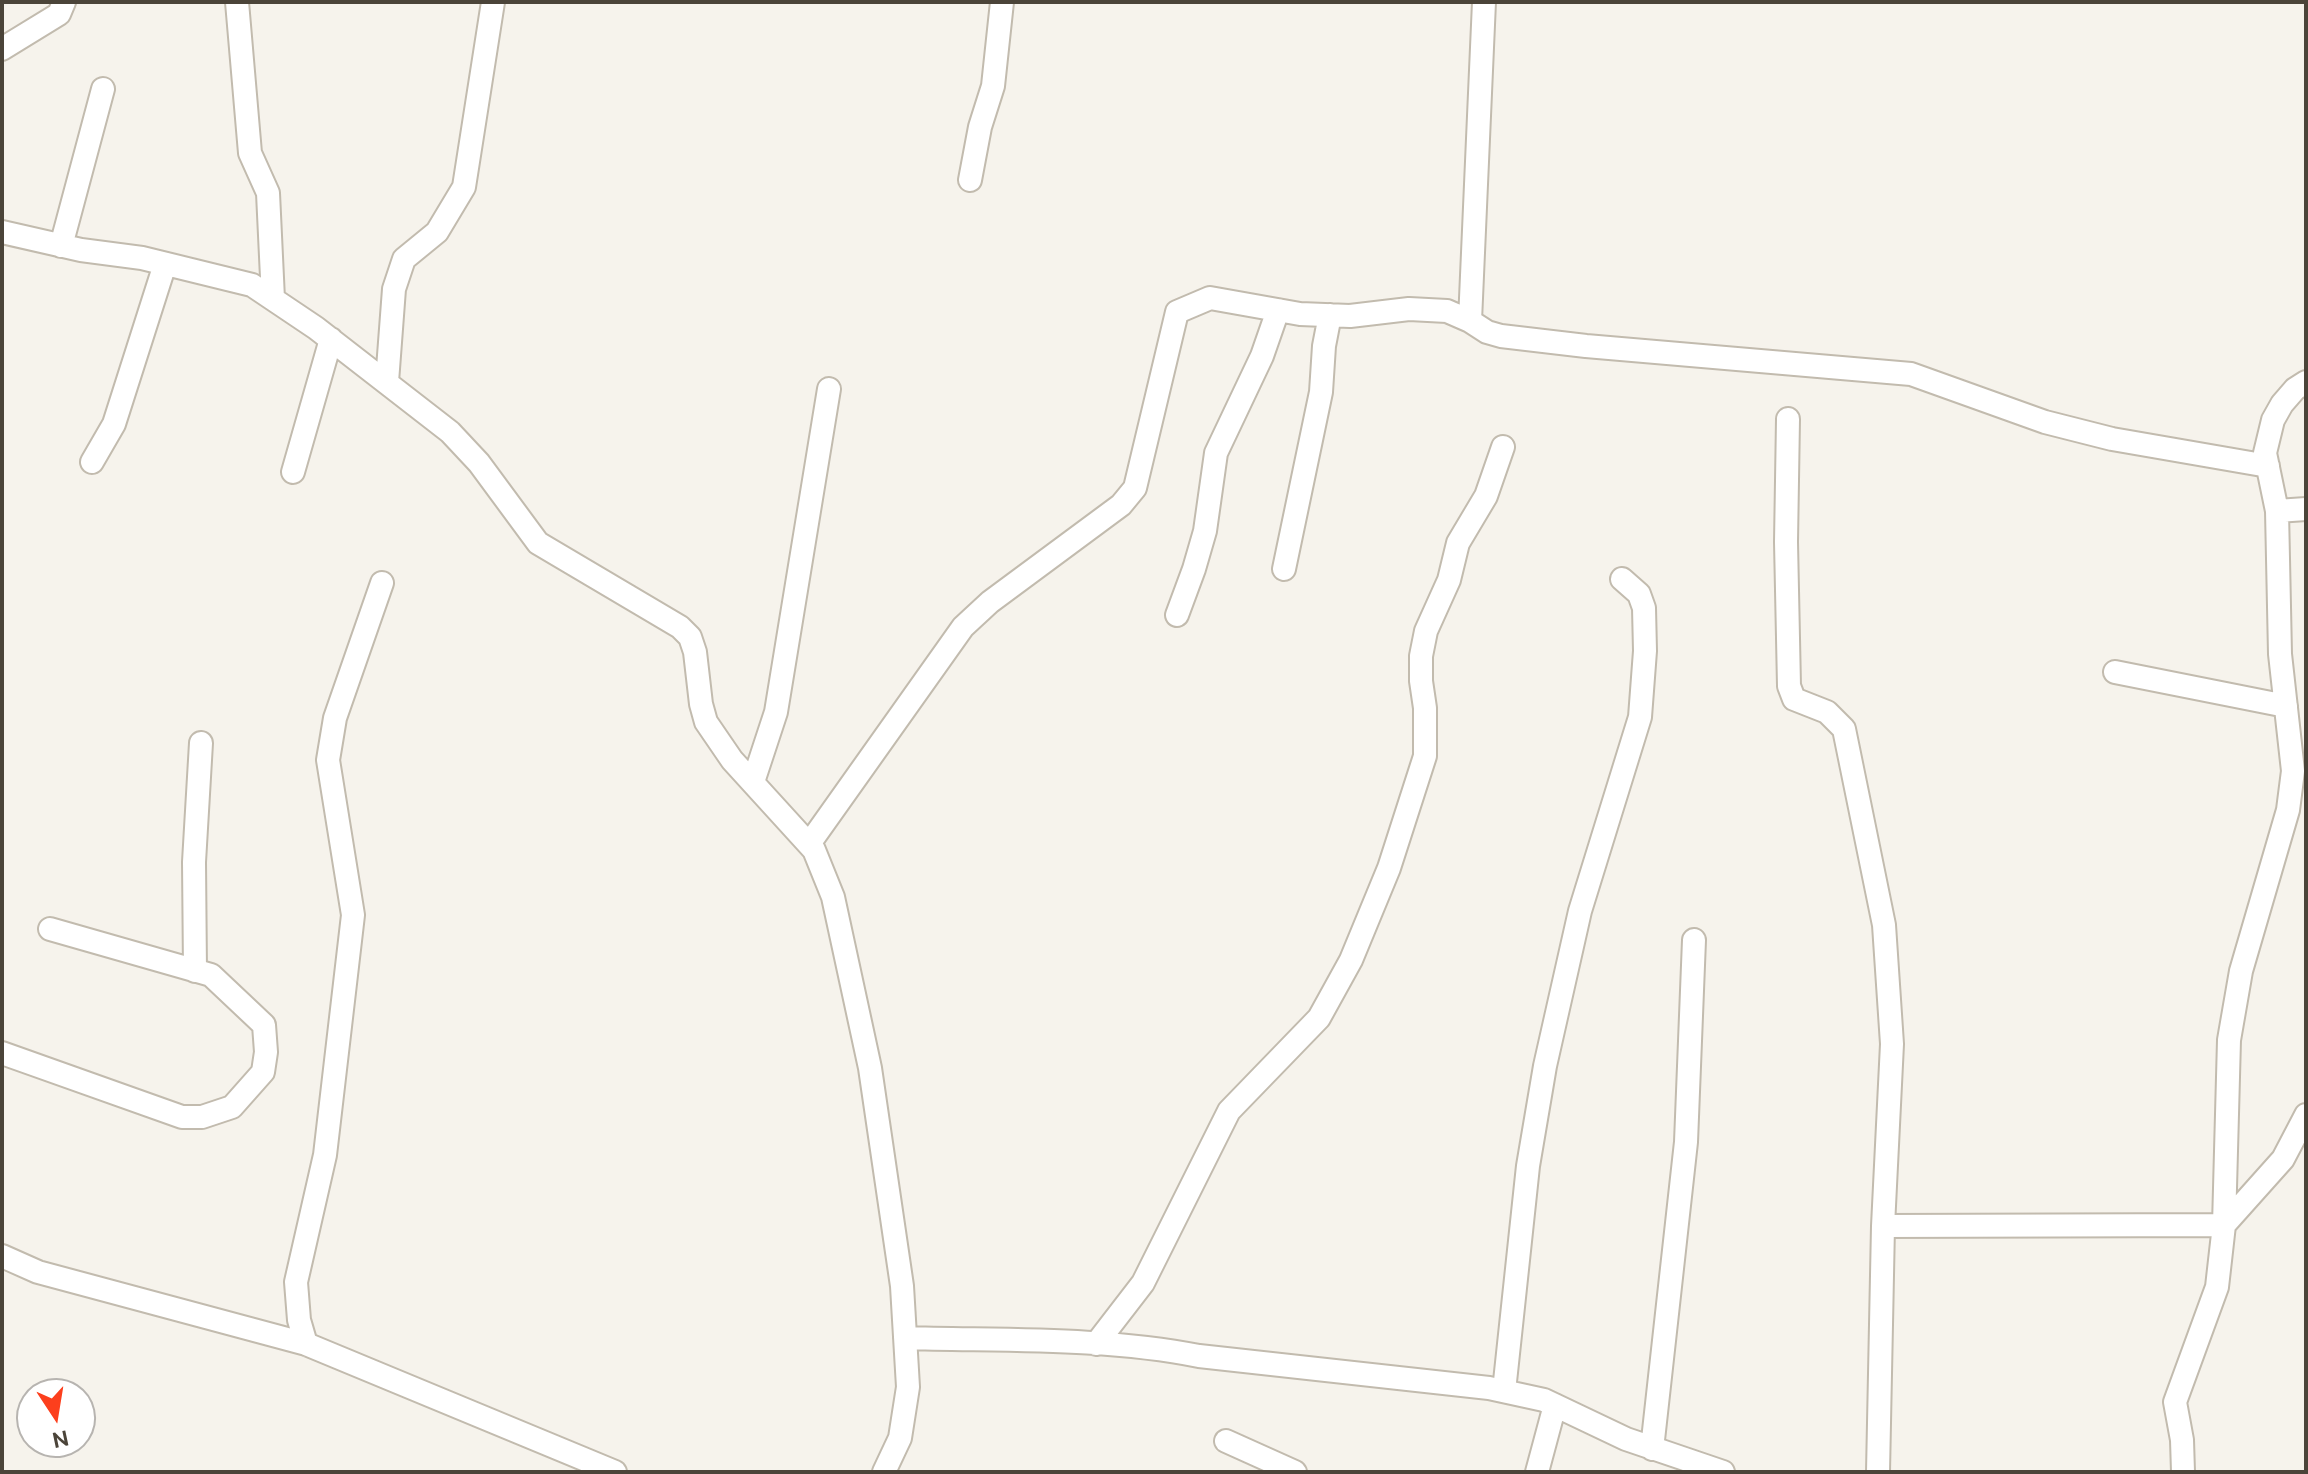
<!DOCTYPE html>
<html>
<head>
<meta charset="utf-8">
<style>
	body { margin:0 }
	#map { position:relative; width:2308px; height:1474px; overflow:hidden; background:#f6f3ec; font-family:Ubuntu,sans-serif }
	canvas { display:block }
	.frame { position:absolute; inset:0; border:4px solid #4b4439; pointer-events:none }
	.north { position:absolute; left:16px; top:1378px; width:80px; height:80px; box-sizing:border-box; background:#fff; border:2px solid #b7b4b0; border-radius:50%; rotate:168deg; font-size:22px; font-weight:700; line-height:32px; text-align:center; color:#4b4439 }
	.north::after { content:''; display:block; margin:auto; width:28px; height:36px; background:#fc3f1d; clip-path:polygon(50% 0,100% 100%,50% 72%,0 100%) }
</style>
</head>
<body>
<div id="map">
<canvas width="2308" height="1474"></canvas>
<div class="frame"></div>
<div class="north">N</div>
</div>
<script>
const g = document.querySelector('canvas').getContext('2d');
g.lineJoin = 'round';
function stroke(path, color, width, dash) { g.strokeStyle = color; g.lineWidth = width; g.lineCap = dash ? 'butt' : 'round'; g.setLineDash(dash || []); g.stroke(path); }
const street = new Path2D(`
	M237 2 250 153 268 193 273 299
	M1484 2 1470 321 1487 332 1501 336 1586 346 1911 374 2045 422 2112 439 2268 466
	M2 49 59 14 64 2
	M970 180 980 127 993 86 1002 2
	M2 232 81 250 142 258 252 285 316 328 450 432 479 463 538 543 680 627 690 637 695 652 701 704 706 722 732 760 814 850 833 897 870 1068 902 1286 908 1387 900 1438 884 1472
	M61 246 103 89
	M387 382 394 289 404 259 437 232 464 187 493 2
	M1788 419 1786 542 1789 686 1794 699 1827 712 1844 729 1884 925 1892 1044 1883 1226 1878 1472
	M92 462 114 424 165 264
	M293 472 331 339
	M2277 511 2306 509
	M1284 569 1321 392 1324 346 1330 315
	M1177 615 1194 569 1205 531 1216 453 1262 356 1278 310
	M2115 672 2286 706
	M753 782 776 712 829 389
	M809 844 963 627 990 602 1121 505 1135 488 1177 312 1210 298 1300 314 1350 316 1409 309 1447 311 1470 321
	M195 971 194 862 201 743
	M2 1053 182 1117H202L232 1107 263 1072 266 1052 264 1025 211 975 50 929
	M1883 1226 2224 1225 2283 1159 2306 1115
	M2 1256 38 1272 306 1344 615 1472
	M905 1338C1002 1341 1103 1337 1199 1356L1489 1388 1544 1400 1626 1439 1723 1472
	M306 1344 299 1320 296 1282 325 1155 353 915 328 760 335 718 382 583
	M1096 1344 1143 1283 1229 1111 1319 1018 1351 960 1389 868 1425 756V708L1421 681V656L1426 631 1449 580 1458 543 1486 496 1503 447
	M1504 1391 1528 1166 1545 1066 1580 911 1640 717 1645 651 1644 608 1639 594 1622 579
	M1226 1441 1295 1472
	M1652 1449 1686 1142 1694 940
	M1537 1472 1555 1405
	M2183 1472 2182 1440 2175 1402 2217 1287 2224 1225 2229 1040 2241 971 2288 810 2293 771 2280 654 2277 511 2265 453 2273 420 2282 404 2295 389 2306 382`);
stroke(street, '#c2bbae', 26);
stroke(street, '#fff', 22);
</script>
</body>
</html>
